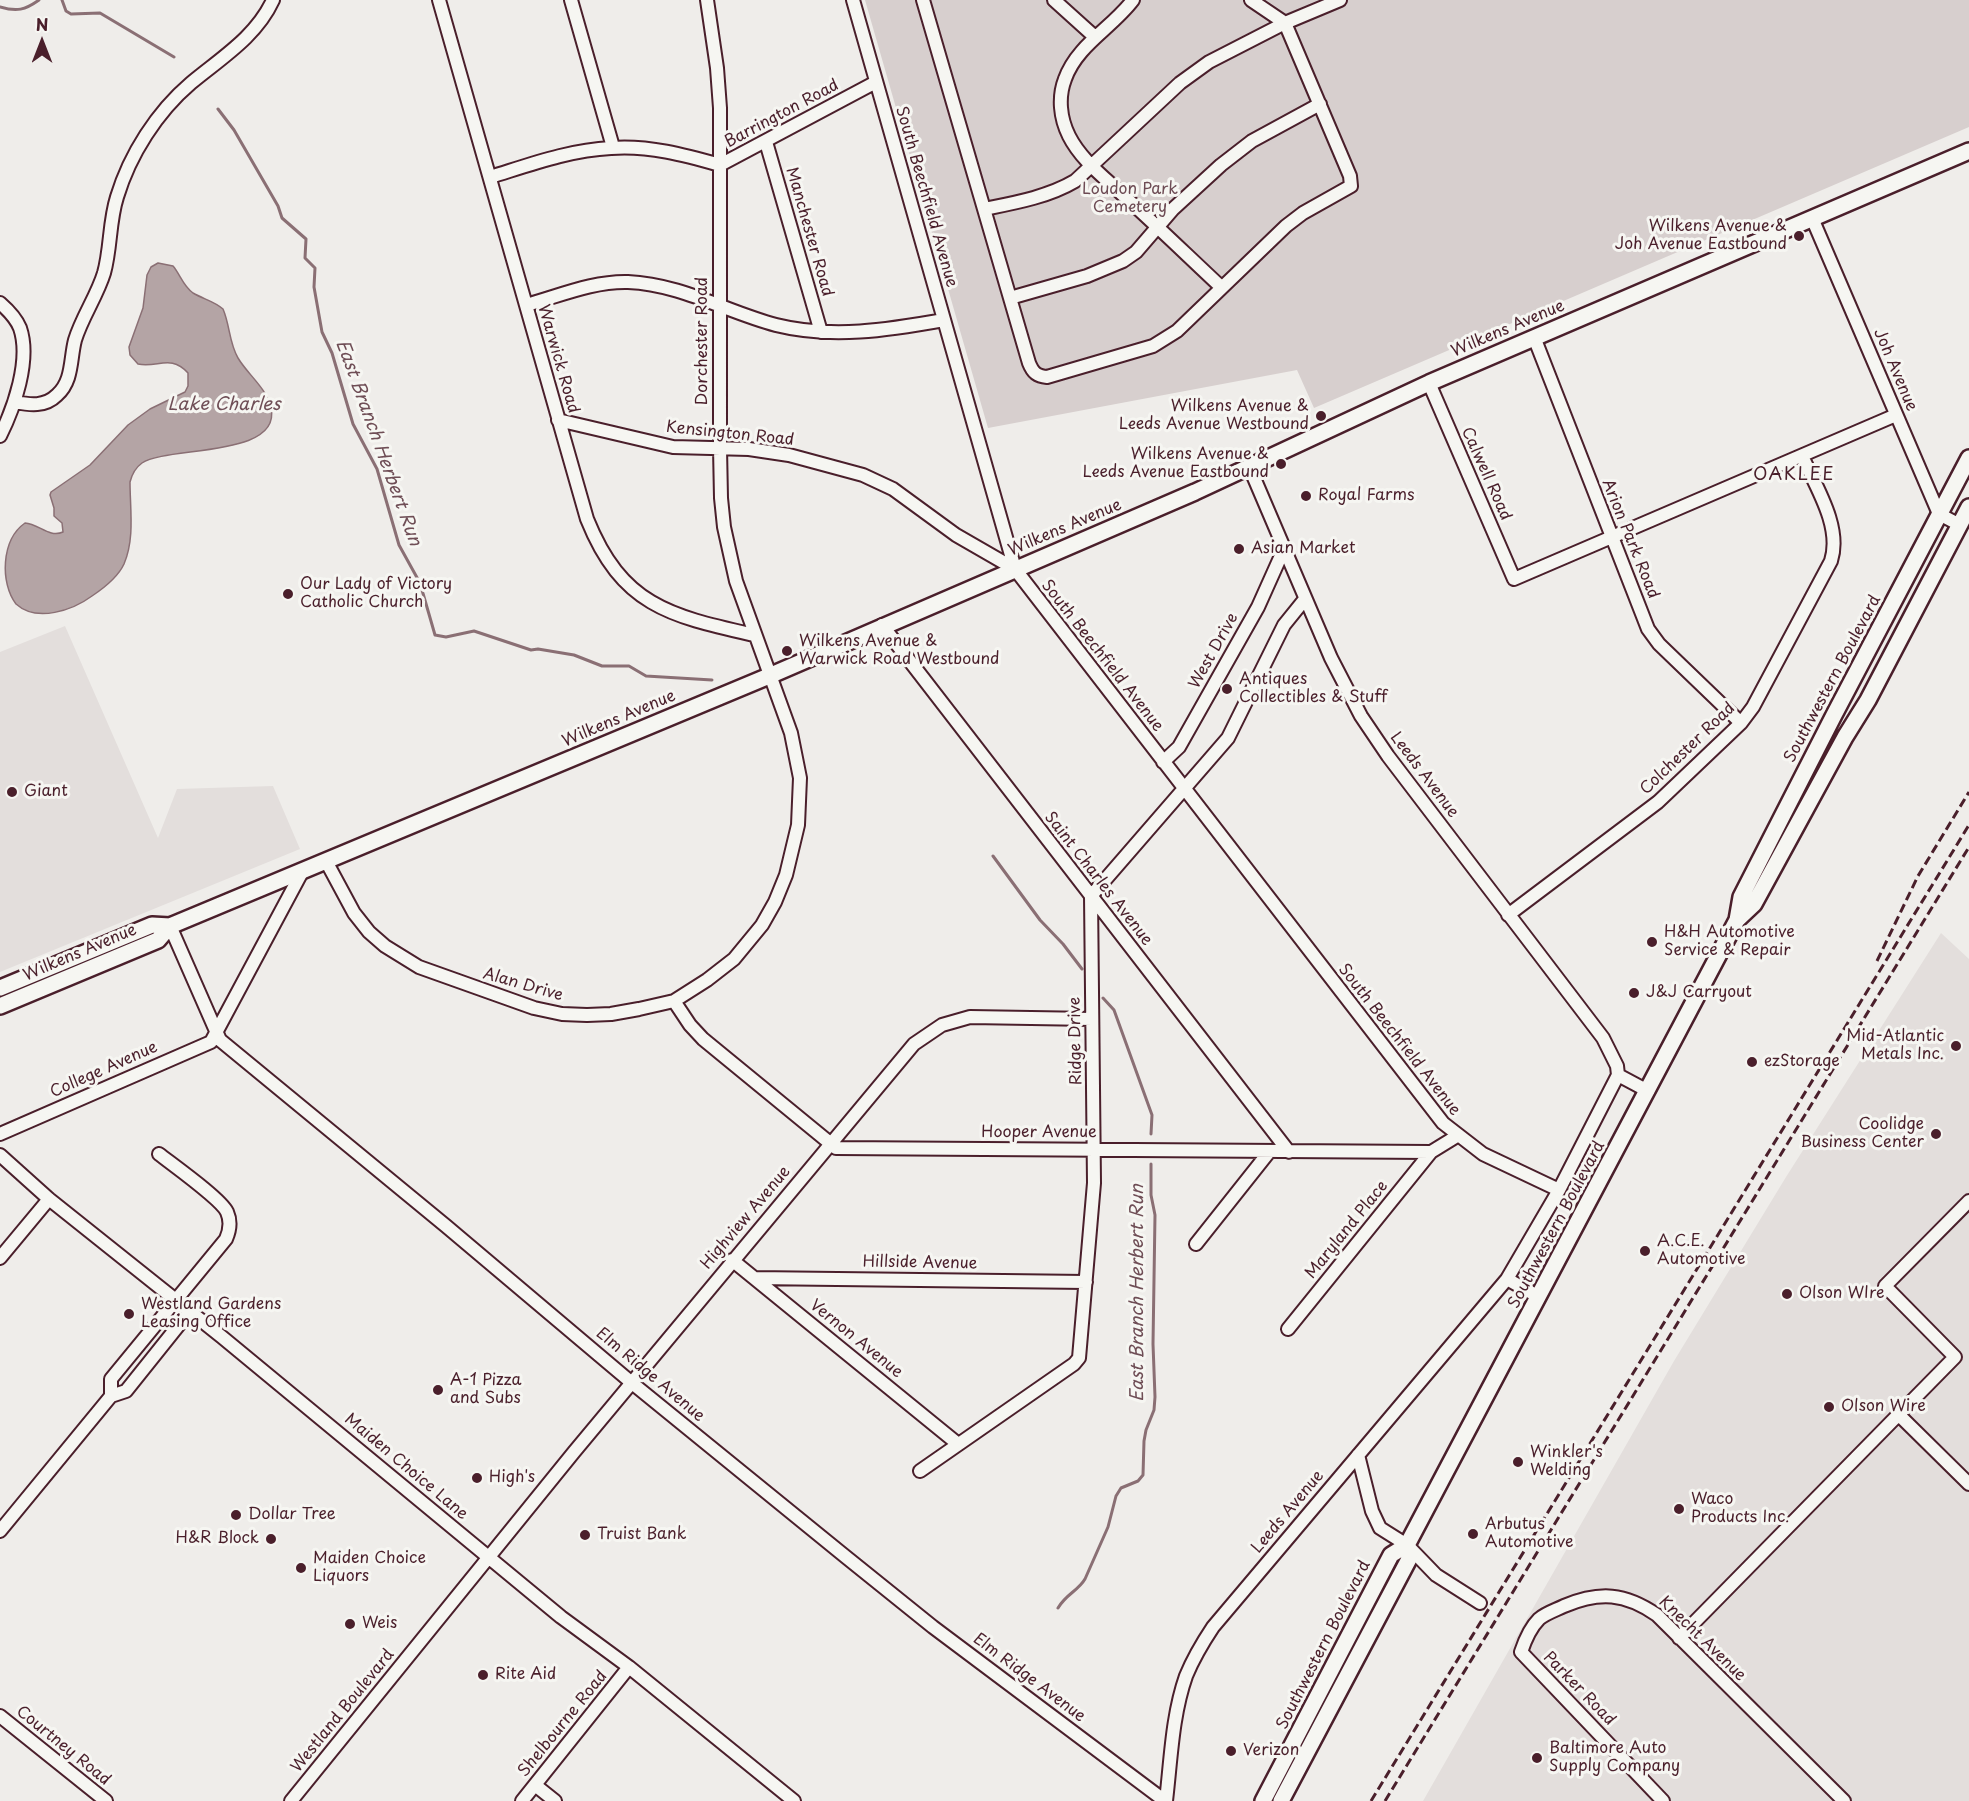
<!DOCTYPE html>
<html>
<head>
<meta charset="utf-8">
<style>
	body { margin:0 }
	#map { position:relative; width:1969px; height:1801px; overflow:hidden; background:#efedea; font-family:"Playpen Sans",sans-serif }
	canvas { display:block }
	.north { position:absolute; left:12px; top:12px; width:60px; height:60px; -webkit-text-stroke:4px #f6f6f2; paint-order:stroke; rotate:0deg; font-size:16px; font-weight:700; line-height:24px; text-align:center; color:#4a1f2b }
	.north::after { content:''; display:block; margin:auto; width:21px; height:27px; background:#4a1f2b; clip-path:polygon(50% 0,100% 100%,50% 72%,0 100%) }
</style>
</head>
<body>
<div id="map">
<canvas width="1969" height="1801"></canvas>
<div class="north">N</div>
</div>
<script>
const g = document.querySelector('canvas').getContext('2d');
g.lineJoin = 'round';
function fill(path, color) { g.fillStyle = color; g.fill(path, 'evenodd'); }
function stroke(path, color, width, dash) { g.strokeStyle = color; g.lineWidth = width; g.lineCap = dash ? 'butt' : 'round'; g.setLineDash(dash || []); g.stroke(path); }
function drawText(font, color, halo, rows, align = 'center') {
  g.font = font + ' "Playpen Sans",sans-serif'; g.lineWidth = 6; g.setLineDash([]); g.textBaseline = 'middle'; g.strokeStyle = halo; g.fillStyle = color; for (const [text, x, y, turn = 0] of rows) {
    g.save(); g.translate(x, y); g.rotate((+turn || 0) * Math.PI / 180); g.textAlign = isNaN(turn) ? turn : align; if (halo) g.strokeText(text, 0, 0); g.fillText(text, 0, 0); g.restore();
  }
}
fill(new Path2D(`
	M65 626 158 838 177 789 273 786 300 849 0 972V652Z
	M1941 933 1969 959V1801H1423L1674 1361 1786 1177Z`), '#e3dedc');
fill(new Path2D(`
	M865 0H1969V127L1314 408 1297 370 988 428Z`), '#d7cfce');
const water = new Path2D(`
	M158 263 173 266C180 274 183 286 193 293 203 299 214 301 223 309 230 325 229 343 238 358 248 375 266 387 271 408 282 458 166 446 142 463 135 468 132 474 130 482 130 509 135 538 124 564 118 577 104 588 92 596 73 610 37 623 16 604 0 583 1 540 25 523 39 524 49 538 63 532L62 523 54 516V508L50 495 51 492 90 465 128 425 150 409 185 392 188 386V373C171 354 158 368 138 364L130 355 129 347 143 308 147 275 151 267Z`);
fill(water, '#b4a4a5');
stroke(water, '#8a6f74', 1.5);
stroke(new Path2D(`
	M62 0 66 11 71 14 100 13 174 57
	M0 7C17 12 25 10 39 0
	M218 109 234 130 278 206 282 218 306 239 305 258 315 268 314 287 322 332 332 353 353 424 377 469 399 545 420 583 435 635 446 637 474 631 531 650 538 649 574 655 602 666H629L646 676 712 680
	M993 856 1040 920 1063 944 1082 969
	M1103 998 1114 1010 1152 1115 1151 1134
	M1058 1608C1066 1594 1078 1591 1085 1579L1108 1527 1116 1496 1121 1488 1138 1481 1143 1475 1144 1441 1146 1430 1154 1410 1155 1397 1153 1344 1155 1215 1151 1195V1164`), '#8a6f74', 3);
const minor = new Path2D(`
	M439 0 587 519C622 606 670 616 754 635
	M571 0 613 147
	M853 0 1015 569 1443 1123 1483 1154 1559 1190
	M923 0 1029 363C1033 373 1037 376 1047 377L1153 346 1177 331 1286 226 1303 213 1351 186 1350 176 1285 23 1340 0
	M1054 0 1095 37
	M1133 0C1112 28 1077 45 1065 79 1058 97 1060 118 1069 136 1081 160 1105 178 1124 196 1157 226 1189 257 1221 287
	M766 142 821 332
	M490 177C529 165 569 150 611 148 648 145 685 155 720 165L876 82
	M984 209C1014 203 1048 197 1075 181L1180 83 1209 62 1285 23 1251 0
	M1812 218 1939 514 1960 525
	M1010 298 1087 276 1123 261 1136 252 1173 209 1221 165 1252 141 1320 104
	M0 303C8 310 16 318 20 328 31 360 14 408 0 436
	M526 305C559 296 593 281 628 282 680 284 727 312 776 325 832 339 888 330 944 320
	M1534 337 1648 629 1659 644 1741 723
	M1429 383 1514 579 1896 415
	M15 402C30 405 45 407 57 395 73 381 70 359 75 340 82 317 97 296 104 273 111 248 109 222 117 197 130 154 157 112 191 83 221 58 256 37 273 0
	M558 420 673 447 749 449 789 455 863 475 893 489 956 535 1015 569
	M882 625 1289 1152
	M1163 762 1179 747 1258 607 1284 549
	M326 861 354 913 369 932 385 946 419 967 534 1008 562 1014 587 1015 611 1014 639 1009 674 1001 707 980 734 959 762 925 775 902 786 875 798 825 800 778 791 733 736 581 724 527 721 498 720 448V108L717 68 707 0
	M1508 915 1658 802 1741 723 1753 707 1831 561C1842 527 1816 487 1802 456
	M170 926 220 1040 446 1226 632 1383 846 1557 933 1627 1165 1801
	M674 1001 690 1025 703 1039 836 1148 1431 1152 1457 1136
	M1618 1075 1648 1091
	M0 1134 211 1042 302 872
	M0 1155 49 1199 222 1337 561 1617 629 1667 794 1801
	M1196 1244 1269 1152
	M0 1258 49 1199
	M732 1260 958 1444
	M754 1278 1086 1282
	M1507 1279 1539 1297
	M1288 1329 1431 1152
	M111 1396V1379L226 1239C230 1230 231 1221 227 1212 221 1199 173 1165 159 1154
	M1899 1415 1969 1484
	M1358 1455 1372 1511 1380 1528 1407 1545 1436 1575 1480 1603
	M920 1471 1074 1364 1079 1358 1094 1183 1091 896 1228 738 1284 625 1305 599
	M0 1531 111 1396 126 1391 190 1311
	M1679 1638 1955 1357 1885 1286 1969 1201
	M0 1716 106 1801
	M535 1785 555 1801
	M291 1801 574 1452 914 1044 942 1025 970 1017 1092 1019
	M522 1801 629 1667
	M1166 1801C1171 1759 1172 1716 1186 1676 1193 1659 1203 1642 1213 1627L1507 1279 1559 1190 1618 1075 1617 1066 1603 1038 1388 756 1361 716 1331 658 1249 466
	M1663 1801 1521 1652C1525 1640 1530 1628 1539 1619 1546 1613 1556 1610 1564 1606 1600 1591 1625 1593 1657 1615L1844 1801`);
const major = new Path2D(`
	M1737 920 1754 904 1845 737 1868 700 1969 507
	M0 988 152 925 170 926
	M0 1006 158 940 170 926 769 676 1195 492 1429 383 1969 151
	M1263 1801 1391 1555 1407 1545 1737 920 1741 897 1834 715 1969 458
	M1281 1801 1409 1559 1407 1545`);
stroke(minor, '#4a1f2b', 16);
stroke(major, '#4a1f2b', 20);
stroke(minor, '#f6f6f2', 12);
stroke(major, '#f6f6f2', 15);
stroke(new Path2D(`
	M1877 961 1918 876 1969 792
	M1371 1801 1969 825
	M1385 1801 1969 847`), '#4a1f2b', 3, [9, 4.5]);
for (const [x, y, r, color] of [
	[1799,236,6,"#4a1f2b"],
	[1321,416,6,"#4a1f2b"],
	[1281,464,6,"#4a1f2b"],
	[1306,496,6,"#4a1f2b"],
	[1239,549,6,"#4a1f2b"],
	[288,594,6,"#4a1f2b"],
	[787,651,6,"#4a1f2b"],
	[1227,689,6,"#4a1f2b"],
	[12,792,6,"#4a1f2b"],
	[1652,942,6,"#4a1f2b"],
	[1634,993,6,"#4a1f2b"],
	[1956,1046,6,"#4a1f2b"],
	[1752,1062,6,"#4a1f2b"],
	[1936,1134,6,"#4a1f2b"],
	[1645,1251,6,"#4a1f2b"],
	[1787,1294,6,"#4a1f2b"],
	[129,1314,6,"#4a1f2b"],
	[438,1390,6,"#4a1f2b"],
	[1829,1407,6,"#4a1f2b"],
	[1518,1462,6,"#4a1f2b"],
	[477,1478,6,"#4a1f2b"],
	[1679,1509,6,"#4a1f2b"],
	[236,1515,6,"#4a1f2b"],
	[1473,1534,6,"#4a1f2b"],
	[585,1535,6,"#4a1f2b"],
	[271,1539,6,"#4a1f2b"],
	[301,1568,6,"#4a1f2b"],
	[350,1624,6,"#4a1f2b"],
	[483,1675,6,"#4a1f2b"],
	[1231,1751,6,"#4a1f2b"],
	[1537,1758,6,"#4a1f2b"]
]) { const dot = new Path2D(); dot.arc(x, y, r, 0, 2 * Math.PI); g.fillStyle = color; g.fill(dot); stroke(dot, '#f6f6f2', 2); }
drawText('16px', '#4a1f2b', '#f6f6f2', [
	["Barrington Road",782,114,-28],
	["South Beechfield Avenue",926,197,74],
	["Manchester Road",809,232,74],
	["Wilkens Avenue",1508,329,-23],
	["Dorchester Road",703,341,-90],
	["Warwick Road",558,359,74],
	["Joh Avenue",1895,370,67],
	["Kensington Road",730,434,6],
	["Calwell Road",1486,474,66],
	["Wilkens Avenue",1065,528,-23],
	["Arion Park Road",1630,539,68],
	["West Drive",1214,651,-61],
	["South Beechfield Avenue",1102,656,52],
	["Southwestern Boulevard",1833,679,-62],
	["Wilkens Avenue",619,719,-23],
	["Colchester Road",1688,749,-44],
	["Leeds Avenue",1424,775,53],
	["Saint Charles Avenue",1098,879,52],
	["Wilkens Avenue",80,953,-23],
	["Alan Drive",523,985,16],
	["South Beechfield Avenue",1399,1040,52],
	["Ridge Drive",1076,1041,-91],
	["College Avenue",104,1070,-24],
	["Hooper Avenue",1039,1133],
	["Highview Avenue",746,1218,-50],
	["Southwestern Boulevard",1557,1225,-62],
	["Maryland Place",1347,1230,-51],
	["Hillside Avenue",920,1263,1],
	["Vernon Avenue",856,1339,39],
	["Elm Ridge Avenue",650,1375,40],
	["Maiden Choice Lane",406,1467,40],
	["Leeds Avenue",1288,1512,-50],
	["Knecht Avenue",1702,1639,44],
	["Southwestern Boulevard",1324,1645,-63],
	["Elm Ridge Avenue",1029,1678,37],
	["Parker Road",1579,1689,46],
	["Westland Boulevard",343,1711,-51],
	["Shelbourne Road",563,1724,-51],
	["Courtney Road",63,1746,39]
]);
drawText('16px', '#6d4b54', '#f6f6f2', [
	["Loudon Park",1130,190],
	["Cemetery",1130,208]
]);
drawText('16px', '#4a1f2b', '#f6f6f2', [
	["Wilkens Avenue &",1787,227,"right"],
	["Joh Avenue Eastbound",1787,245,"right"],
	["Wilkens Avenue &",1309,407,"right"],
	["Leeds Avenue Westbound",1309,425,"right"],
	["Wilkens Avenue &",1269,455,"right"],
	["Leeds Avenue Eastbound",1269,473,"right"],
	["Royal Farms",1318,496],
	["Asian Market",1251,549],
	["Our Lady of Victory",300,585],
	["Catholic Church",300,603],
	["Wilkens Avenue &",799,642],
	["Warwick Road Westbound",799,660],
	["Antiques",1239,680],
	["Collectibles & Stuff",1239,698],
	["Giant",24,792],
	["H&H Automotive",1664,933],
	["Service & Repair",1664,951],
	["J&J Carryout",1646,993],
	["Mid-Atlantic",1944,1037,"right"],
	["Metals Inc.",1944,1055,"right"],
	["ezStorage",1764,1062],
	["Coolidge",1924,1125,"right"],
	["Business Center",1924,1143,"right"],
	["A.C.E.",1657,1242],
	["Automotive",1657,1260],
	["Olson WIre",1799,1294],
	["Westland Gardens",141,1305],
	["Leasing Office",141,1323],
	["A-1 Pizza",450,1381],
	["and Subs",450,1399],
	["Olson Wire",1841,1407],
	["Winkler's",1530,1453],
	["Welding",1530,1471],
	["High's",489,1478],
	["Waco",1691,1500],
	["Products Inc.",1691,1518],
	["Dollar Tree",248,1515],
	["Arbutus",1485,1525],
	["Automotive",1485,1543],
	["Truist Bank",597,1535],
	["H&R Block",259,1539,"right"],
	["Maiden Choice",313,1559],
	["Liquors",313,1577],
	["Weis",362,1624],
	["Rite Aid",495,1675],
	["Baltimore Auto",1549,1749],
	["Supply Company",1549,1767],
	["Verizon",1243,1751]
], 'left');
drawText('italic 18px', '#6f4e56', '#f6f6f2', [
	["Lake Charles",224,405],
	["East Branch Herbert Run",378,443,70],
	["East Branch Herbert Run",1138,1293,-90]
]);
g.letterSpacing = '1.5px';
drawText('18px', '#4a1f2b', '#f6f6f2', [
	["OAKLEE",1794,475]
]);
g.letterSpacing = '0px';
</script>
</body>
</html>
